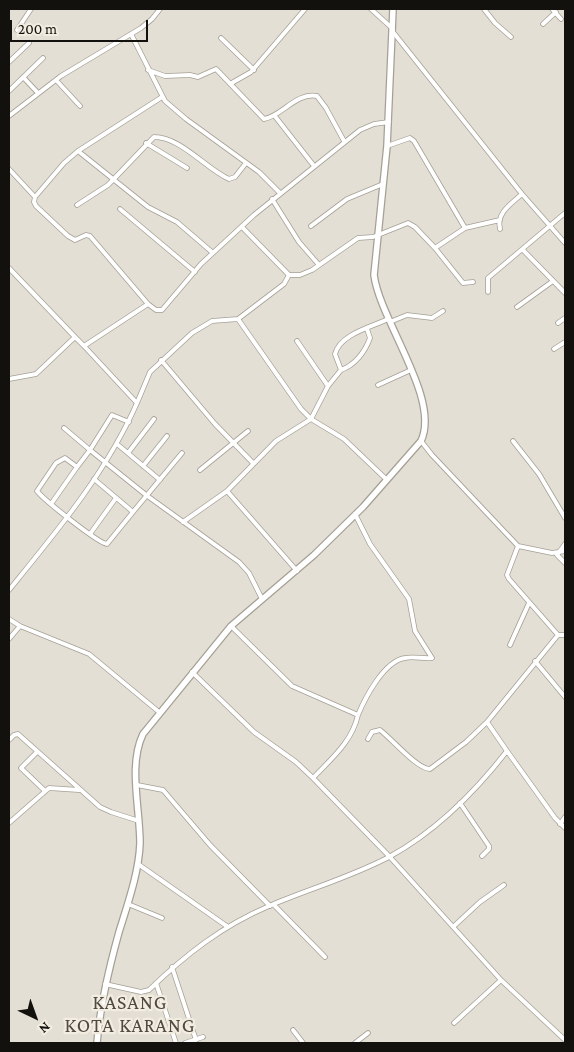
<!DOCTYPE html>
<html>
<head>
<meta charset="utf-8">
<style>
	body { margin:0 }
	#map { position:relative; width:574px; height:1052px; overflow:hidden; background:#e4dfd4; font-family:"Crimson Pro",serif }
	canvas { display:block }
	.frame { position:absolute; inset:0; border:10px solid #13110d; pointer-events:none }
	.north { position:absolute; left:10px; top:992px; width:50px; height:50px; -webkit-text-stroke:4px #f2ece1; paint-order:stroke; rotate:138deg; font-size:14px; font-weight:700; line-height:20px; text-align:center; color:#13110d }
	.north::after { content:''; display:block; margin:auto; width:18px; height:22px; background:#13110d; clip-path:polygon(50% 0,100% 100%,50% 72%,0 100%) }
	.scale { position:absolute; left:10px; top:20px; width:138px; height:22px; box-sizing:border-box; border:2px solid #13110d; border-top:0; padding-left:6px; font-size:15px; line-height:18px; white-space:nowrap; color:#13110d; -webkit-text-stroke:4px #f2ece1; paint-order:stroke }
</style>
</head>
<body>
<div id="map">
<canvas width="574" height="1052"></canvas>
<div class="frame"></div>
<div class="north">N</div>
<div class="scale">200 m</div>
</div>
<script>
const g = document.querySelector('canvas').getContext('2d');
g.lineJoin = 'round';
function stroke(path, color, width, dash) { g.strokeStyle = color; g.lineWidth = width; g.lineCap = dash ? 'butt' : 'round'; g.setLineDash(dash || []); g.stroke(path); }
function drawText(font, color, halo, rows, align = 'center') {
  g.font = font + ' "Crimson Pro",serif'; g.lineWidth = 4.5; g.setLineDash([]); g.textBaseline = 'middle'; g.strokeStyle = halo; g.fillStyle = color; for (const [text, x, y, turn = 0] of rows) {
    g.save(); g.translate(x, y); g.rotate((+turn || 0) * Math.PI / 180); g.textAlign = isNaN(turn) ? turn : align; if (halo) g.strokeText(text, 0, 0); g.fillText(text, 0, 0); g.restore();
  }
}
const street = new Path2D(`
	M371 9 393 29
	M484 9 495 23 511 37
	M552 9 561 19
	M543 24 556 12
	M17 30 31 9
	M393 32 522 194 565 243
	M131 34 165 101 186 119 259 172 280 193
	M221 38 254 70
	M9 62 29 43
	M148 70 165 76 190 75 198 77 216 69 264 119C282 116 296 92 317 96L326 108 344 141
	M23 77 38 93
	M56 80 80 106
	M230 84 251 72 305 9
	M9 91 43 58
	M274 115 314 166
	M9 116 61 76 141 28 152 19 160 9
	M146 143 187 168
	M387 146 410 138 414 141 465 228
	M78 151 148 207 177 222 213 253
	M9 169 35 197 34 202 36 206 68 236 75 240 86 235 90 236 148 304
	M35 197 64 163 78 151 162 97
	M272 199 299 242 319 265
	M77 205 108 185 154 137C181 137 206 169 229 179L235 177 246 163
	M120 209 195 272
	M311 226 347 199 383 184
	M242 227 289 275H300L312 270 358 238 373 237 408 223 415 227 435 248 465 228 500 220
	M500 229C496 213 511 204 522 194
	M435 248 463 283 473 282
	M523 250 565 293
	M9 268 75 337
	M488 292V278L565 213
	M517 307 553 281
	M238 319 284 284 289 275
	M390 322 407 315 432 318 443 311
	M558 323 565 318
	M297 341 328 386
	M554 349 565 342
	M161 360 215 424 253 463
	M341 370C355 365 365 352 370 338L367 329
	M9 379 36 374 75 337 84 346 148 304 156 310H162L201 264 254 215 360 130 374 124 389 122
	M378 385 411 370
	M137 403 150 372 192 333 212 321 238 319 301 409 311 419 344 439 387 480
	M64 428 90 450 112 415 129 422
	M421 441 432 455 518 546 552 553 565 551
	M513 441 539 474 565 518
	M117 444 160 480
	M128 453 154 419
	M143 466 167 436
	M77 467 90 450 146 495 239 562 249 573 262 599
	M200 470 248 431
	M227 491 297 571
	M51 504 77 467 65 458 56 463 37 491C44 500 98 543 107 544L133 512 94 479
	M133 512 182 453
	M355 514 370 544 409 599 415 631 432 658C423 659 414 656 405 658 384 661 365 698 358 715
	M183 522 227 491 276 441 311 419 328 386 341 370 335 354C340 334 372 327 388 319
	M90 534 116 498
	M565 544 557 555 565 563
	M9 590C57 531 106 473 137 403L84 346
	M9 619 20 626 89 654 159 712
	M231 626 292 686 358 715C352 742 331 759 313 778
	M558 635H565
	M9 639 20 626
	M510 645 529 603
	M535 661 565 697
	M192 672 254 732 296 762 313 778 389 856 501 980 454 1023
	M368 739 372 732 380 730C392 739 417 769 430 769L466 742 487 722
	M9 740 14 735 18 734 100 807 111 812 139 821
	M507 751 555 818 565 828
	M37 752 21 768 44 790
	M137 785 163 790 210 845 270 906
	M460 803 489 846V849L482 856
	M9 823 49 788 79 790
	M560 824 565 817
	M138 864 228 927
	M128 904 162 918
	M274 905 325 957
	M453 927 480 902 504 885
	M172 967 196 1040
	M501 980 565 1040
	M156 983 176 1043
	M105 984 141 992 149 990C185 955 222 926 269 906 309 889 351 877 389 857 435 832 475 792 507 751L487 722 558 635 509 579 507 575 518 546
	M293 1030 303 1043
	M185 1043 203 1037
	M355 1043 368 1033`);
const secondary = new Path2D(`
	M97 1043C100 1005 109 968 119 932 128 903 139 872 140 843 140 808 128 765 143 734L231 626 314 555 363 507 421 441C441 399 380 321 374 275L387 146 393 9`);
stroke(street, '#a5a096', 5.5);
stroke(secondary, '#a5a096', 8);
stroke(street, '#fff', 4);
stroke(secondary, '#fff', 5.5);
g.letterSpacing = '1px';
drawText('20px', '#4f4b42', '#f2ece1', [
	["KASANG",130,1003],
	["KOTA KARANG",130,1026]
]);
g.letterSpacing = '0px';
</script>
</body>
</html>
